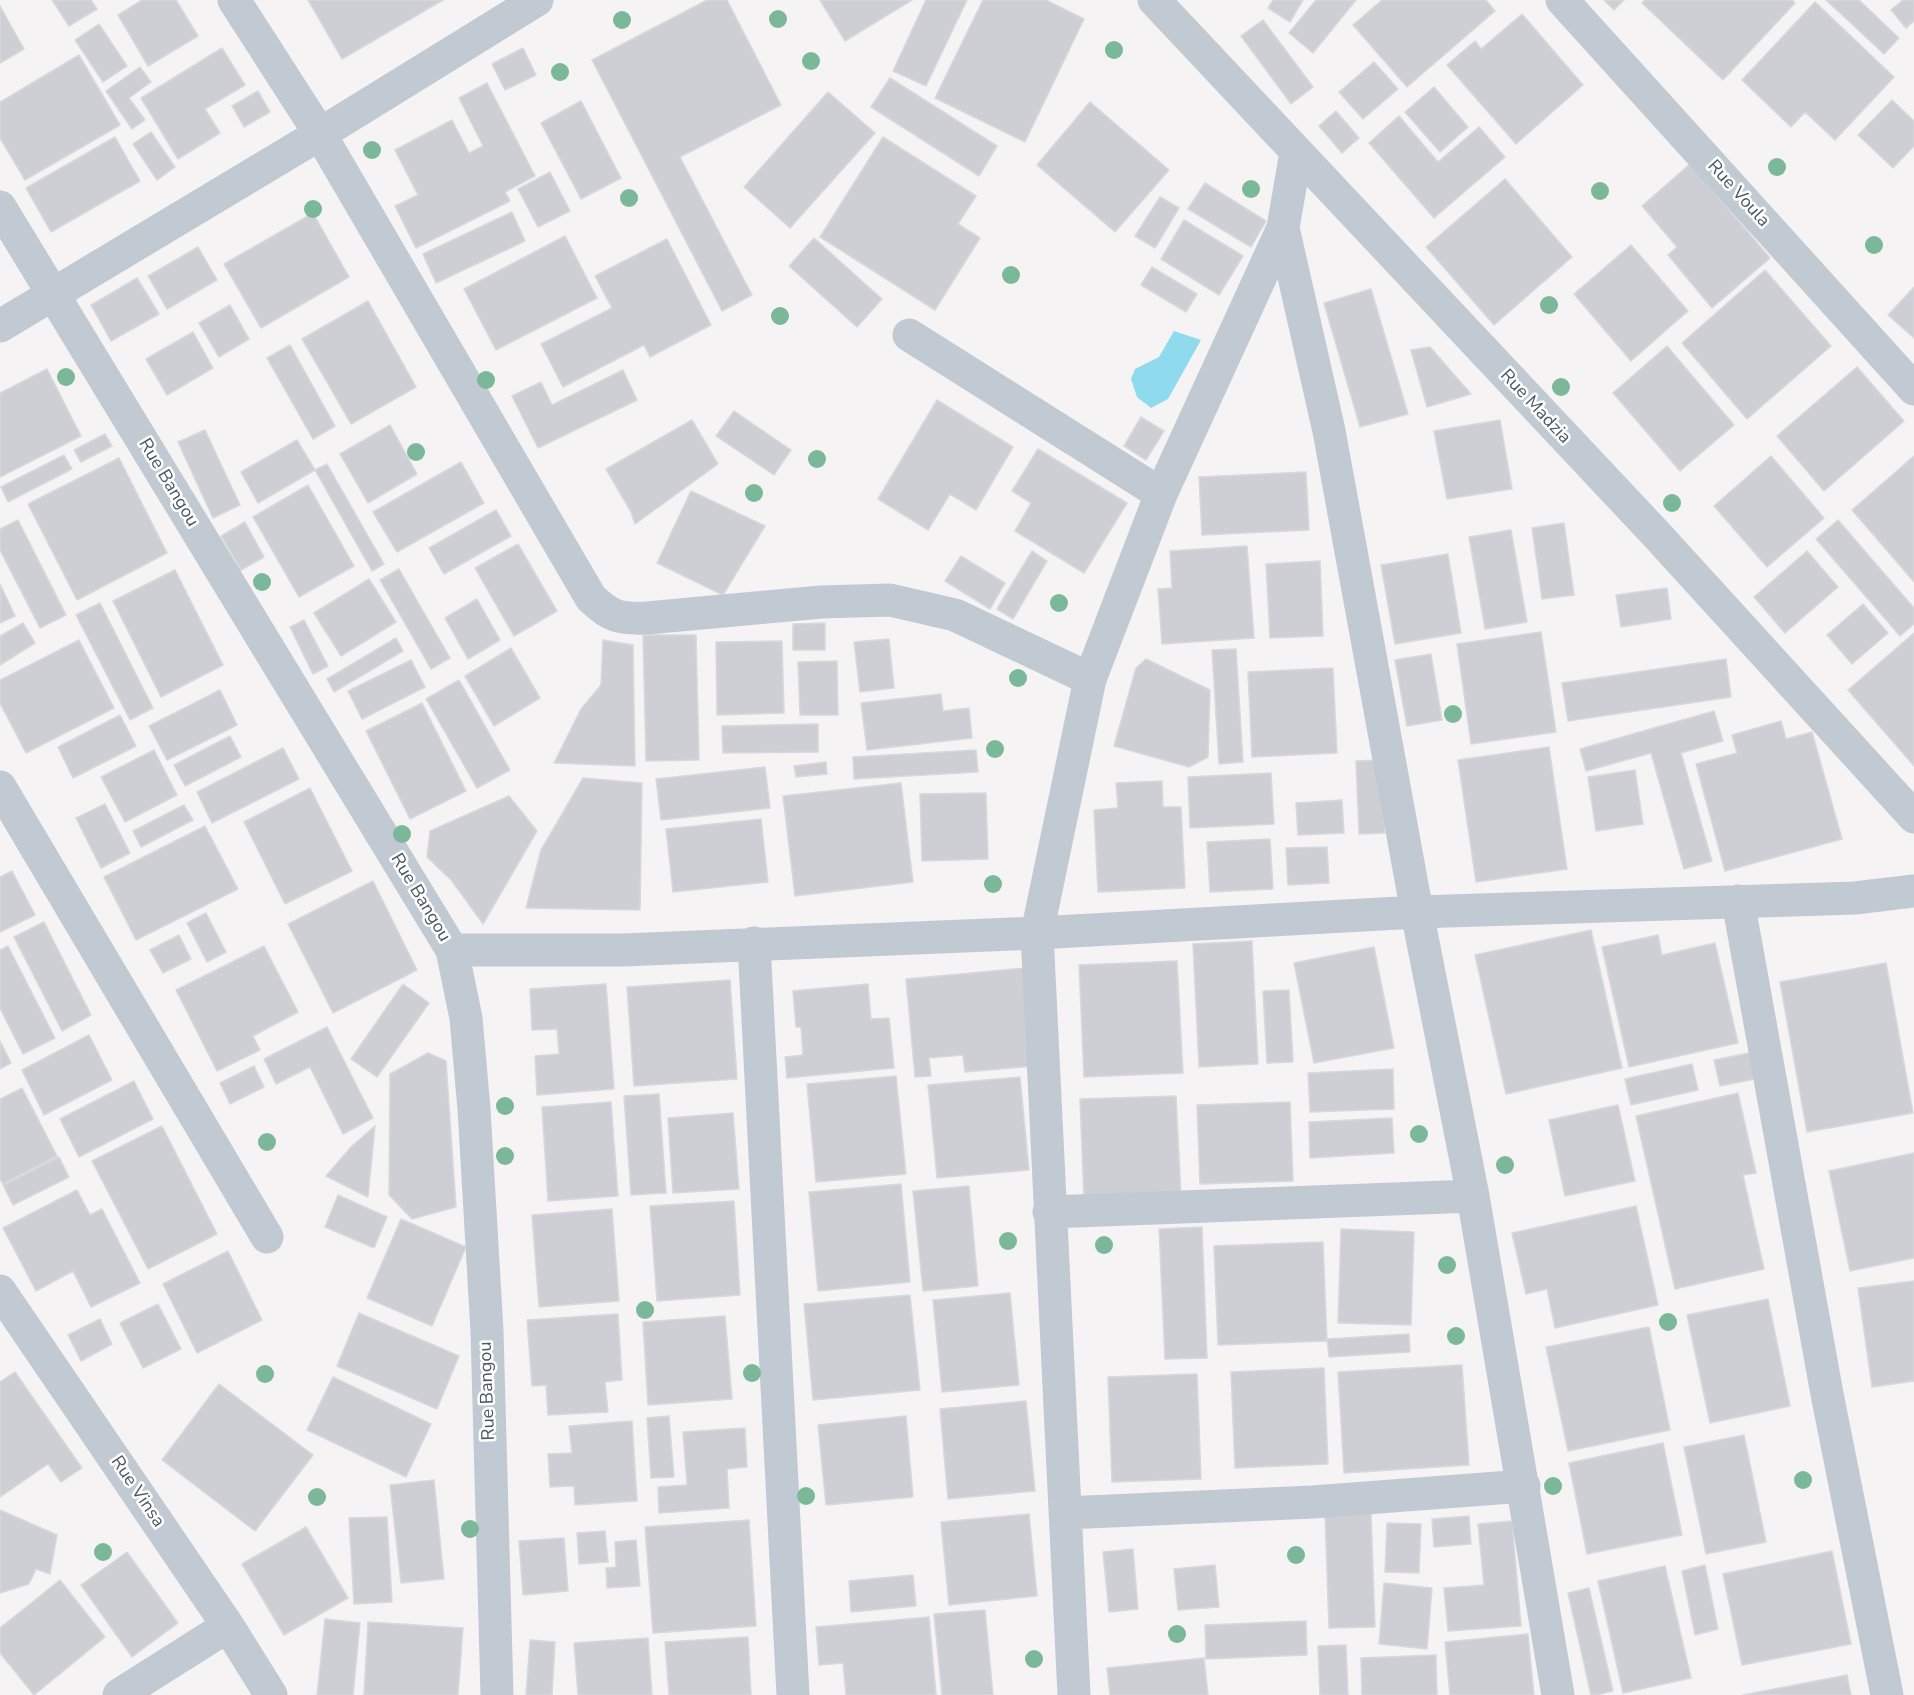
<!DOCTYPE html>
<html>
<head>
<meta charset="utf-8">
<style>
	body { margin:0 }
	canvas { display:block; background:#f5f3f3 }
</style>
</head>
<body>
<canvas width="1914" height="1695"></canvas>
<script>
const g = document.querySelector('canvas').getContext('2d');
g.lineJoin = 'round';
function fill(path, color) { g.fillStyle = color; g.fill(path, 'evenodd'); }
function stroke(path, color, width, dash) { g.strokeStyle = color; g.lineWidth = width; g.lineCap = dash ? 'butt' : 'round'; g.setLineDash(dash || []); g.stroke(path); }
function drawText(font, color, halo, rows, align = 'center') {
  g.font = font + ' "Nunito Sans",sans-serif'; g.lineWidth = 5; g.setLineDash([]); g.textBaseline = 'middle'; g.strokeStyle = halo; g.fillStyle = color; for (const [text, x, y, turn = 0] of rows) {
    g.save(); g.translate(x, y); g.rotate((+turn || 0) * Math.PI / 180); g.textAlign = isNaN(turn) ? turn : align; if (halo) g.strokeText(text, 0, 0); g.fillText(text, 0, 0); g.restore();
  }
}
fill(new Path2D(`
	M1174 331 1201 340 1168 399 1151 408 1137 397 1131 379 1135 369 1159 357Z`), '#90daee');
const building = new Path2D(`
	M52 0H91L97 9 69 26Z
	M142 0H176L198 36 148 66 118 15Z
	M308 0H443L342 59Z
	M707 0H727L781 105 680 157 752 295 722 311 592 60Z
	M820 0H912L845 41Z
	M926 0H967L926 86 893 71Z
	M983 0H1046L1084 19 1025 142 935 98Z
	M1273 0H1303L1290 22 1268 8Z
	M1316 0H1356L1313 53 1289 33Z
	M1382 0H1486L1495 11 1407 87 1353 25Z
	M1604 0H1624L1614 10Z
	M1645 0H1792L1795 3 1723 80 1642 3Z
	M1826 0H1859L1899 38 1884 54Z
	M1903 0H1914V21L1906 28 1891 10Z
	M1815 2 1894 77 1835 140 1805 112 1791 127 1742 80Z
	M0 6 24 49 0 63Z
	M1522 14 1583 85 1516 144 1447 65 1475 41 1481 49Z
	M1263 20 1313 87 1291 104 1241 36Z
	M99 24 127 66 103 82 75 40Z
	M222 48 245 85 205 109 220 133 178 159 141 98Z
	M523 48 536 75 505 90 492 64Z
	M79 55 120 125 25 180 0 138V102Z
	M1374 62 1398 89 1363 119 1339 92Z
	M140 67 151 82 129 98 145 120 132 129 106 91Z
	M890 78 997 146 979 176 871 107Z
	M487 83 535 176 505 192 510 201 416 248 395 206 418 195 395 150 452 120 469 153 483 146 459 98Z
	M1434 87 1468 127 1440 152 1405 112Z
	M258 91 270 112 244 127 232 106Z
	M828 92 875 133 790 228 744 187Z
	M1892 100 1914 121V146L1893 168 1858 135Z
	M581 101 621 178 581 199 541 123Z
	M1090 102 1169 170 1115 232 1037 165Z
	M1336 111 1359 138 1342 153 1319 126Z
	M1399 116 1438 162 1479 127 1505 157 1434 218 1369 143Z
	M151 132 175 167 157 180 133 144Z
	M115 137 140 181 51 232 26 188Z
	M883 137 976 196 958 224 980 238 935 310 820 237Z
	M1690 164 1770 258 1712 308 1668 255 1677 247 1642 206Z
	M550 172 570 211 538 227 518 189Z
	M1505 179 1572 257 1494 325 1426 247Z
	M1205 183 1266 221 1251 247 1188 209Z
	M1160 197 1179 208 1155 248 1135 236Z
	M512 212 525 241 436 283 423 254Z
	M313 213 349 277 261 328 224 264Z
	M1184 220 1243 256 1219 295 1161 259Z
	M565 236 597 298 496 350 464 289Z
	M814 238 882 299 857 327 789 266Z
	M667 239 711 325 650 357 644 345 563 387 541 344 612 308 595 276Z
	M1631 245 1688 311 1631 361 1574 294Z
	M198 247 217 280 167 309 148 276Z
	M1152 267 1197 294 1186 312 1141 285Z
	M1765 270 1831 346 1747 419 1682 343Z
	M137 278 159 314 111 341 91 305Z
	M1914 287V338L1888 315Z
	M1371 289 1408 414 1360 427 1324 303Z
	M368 301 416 387 351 424 302 339Z
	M230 305 249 339 219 357 199 323Z
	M193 332 213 368 167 395 146 359Z
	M290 345 335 426 313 439 267 358Z
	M1667 346 1734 425 1680 471 1613 393Z
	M1430 347 1471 394 1427 407 1411 350Z
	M1857 367 1904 421 1824 491 1777 436Z
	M47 369 81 436 0 477V393Z
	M623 370 637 400 538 448 512 396 541 382 552 405Z
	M937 400 1013 447 976 510 950 494 928 530 878 499Z
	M734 411 791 450 774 475 716 436Z
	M1141 417 1164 431 1146 460 1124 446Z
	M692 420 718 464 635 524 631 512 606 469Z
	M1500 420 1512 489 1447 499 1434 431Z
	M390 425 417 474 368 503 340 454Z
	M205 430 240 505 213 518 178 442Z
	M105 434 112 446 81 462 74 450Z
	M297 440 315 470 258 503 241 472Z
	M1038 449 1127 503 1084 573 1015 531 1031 503 1012 491Z
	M64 455 72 469 8 502 1 487Z
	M1771 456 1824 518 1767 567 1714 506Z
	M1914 456V582L1852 510Z
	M119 458 167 553 77 600 28 504Z
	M461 462 484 503 397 552 373 512Z
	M327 464 384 564 372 571 315 470Z
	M1306 472 1309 530 1202 535 1199 477Z
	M308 485 354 566 299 597 253 517Z
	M691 491 765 526 723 595 657 563Z
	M496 510 511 536 444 574 429 548Z
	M18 520 66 615 40 628 0 550V529Z
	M1838 520 1914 608V624L1900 636 1816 539Z
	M245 522 264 557 241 570 221 536Z
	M1564 523 1574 595 1542 599 1532 528Z
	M1511 530 1527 622 1485 629 1469 537Z
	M518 544 557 611 514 636 475 568Z
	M1247 546 1254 638 1162 644 1158 589 1172 588 1170 551Z
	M1032 551 1047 561 1013 619 997 609Z
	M1807 551 1838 587 1785 633 1754 597Z
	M1448 554 1461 633 1395 644 1381 565Z
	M961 556 1005 583 990 609 945 581Z
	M1320 561 1323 636 1270 638 1266 564Z
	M399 569 450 658 431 669 380 580Z
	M175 570 223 665 161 697 113 601Z
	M369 579 396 622 341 656 314 613Z
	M0 584 15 616 0 623Z
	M1667 588 1671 619 1621 627 1616 595Z
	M477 599 500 640 468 659 445 618Z
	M100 603 153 708 130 720 76 615Z
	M1863 604 1888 633 1852 664 1827 635Z
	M304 620 328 666 313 674 290 627Z
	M23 623 35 643 0 665V636Z
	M825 623V650H793V624Z
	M1541 632 1556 732 1471 744 1457 644Z
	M1914 633V766L1848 690Z
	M643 635H696L699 760 646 761Z
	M396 638 403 651 334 692 327 679Z
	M889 639 894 688 860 692 854 642Z
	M79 640 114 708 26 753 0 703V680Z
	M603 640 633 645 635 766 554 763 581 709 601 685Z
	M782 641 784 713 717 715 716 642Z
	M511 648 540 698 494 726 465 676Z
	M1236 649 1243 762 1219 764 1212 650Z
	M1431 654 1442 720 1407 726 1395 660Z
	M1146 659 1210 690 1208 757 1189 767 1114 746 1136 668Z
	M1726 659 1731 697 1568 721 1562 683Z
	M411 660 425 687 362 719 348 691Z
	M837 661 838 715H800L798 662Z
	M1333 668 1337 753 1252 757 1248 672Z
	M459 680 510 770 477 788 426 699Z
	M220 690 237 725 167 760 149 726Z
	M941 694 943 711 969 708 972 738 867 750 861 703Z
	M422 703 466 791 410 819 366 731Z
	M1714 711 1723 741 1681 753 1712 861 1684 869 1651 753 1586 771 1580 749Z
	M120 715 136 746 73 778 58 747Z
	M1781 721 1786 739 1812 732 1842 839 1725 871 1696 764 1737 753 1732 735Z
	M818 724V752L723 753 722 726Z
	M230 736 241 757 185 786 174 765Z
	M1549 747 1567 869 1476 882 1458 760Z
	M283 748 299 779 212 823 197 792Z
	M154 750 177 795 125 822 101 777Z
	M976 750 978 772 854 779 853 757Z
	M1381 760 1385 833 1359 834 1356 761Z
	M826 762 827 774 796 777 794 766Z
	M765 767 770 808 661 820 656 779Z
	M1635 770 1643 824 1596 831 1588 777Z
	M1271 773 1274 824 1190 828 1188 777Z
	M583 778 642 783 640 910 526 908 541 850Z
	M1162 781 1163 807H1181L1185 888 1098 892 1094 810 1118 808 1116 783Z
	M901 783 913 882 795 896 783 796Z
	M310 788 352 871 285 904 244 822Z
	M986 793 988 859 922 861 920 794Z
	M509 796 537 831 483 924 452 881 427 857 430 831Z
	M1342 800 1344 833 1298 835 1296 803Z
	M105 804 130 853 101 868 76 818Z
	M184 805 193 820 141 847 133 831Z
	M761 819 768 882 673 892 666 829Z
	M205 826 238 889 136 940 104 877Z
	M1270 839 1273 889 1210 892 1207 842Z
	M1327 847 1329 883 1288 885 1286 848Z
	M12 871 35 915 0 932V877Z
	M373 881 417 970 333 1013 288 924Z
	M206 913 226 952 207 962 187 923Z
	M44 922 91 1015 62 1031 14 937Z
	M1591 930 1622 1068 1506 1094 1475 955Z
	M179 935 191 959 163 973 150 950Z
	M1658 935 1662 955 1715 943 1738 1043 1629 1067 1602 947Z
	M1252 941 1258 1064 1199 1067 1193 944Z
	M8 946 55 1038 23 1054 0 1008V950Z
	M264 946 298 1012 253 1036 260 1050 217 1071 176 990Z
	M1374 947 1394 1048 1314 1063 1294 963Z
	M1177 961 1183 1073 1084 1077 1079 965Z
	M1886 963 1913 1113 1807 1132 1780 982Z
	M1025 968 1034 1066 965 1072 963 1055 929 1058 931 1076 915 1077 906 979Z
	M730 980 737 1079 634 1086 627 987Z
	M403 984 429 1003 377 1077 351 1059Z
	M606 984 614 1089 537 1095 535 1056 559 1054 557 1029 532 1030 530 989Z
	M868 984 871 1019 889 1018 894 1068 787 1078 785 1057 803 1055 801 1027H796L793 991Z
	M1289 990 1293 1062 1267 1063 1263 991Z
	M327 1027 373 1118 343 1134 310 1067 276 1084 264 1059Z
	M89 1035 112 1080 44 1115 22 1070Z
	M0 1041 11 1063 0 1069Z
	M428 1053 446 1061 456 1207 412 1219 389 1195 390 1074Z
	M1749 1053 1755 1079 1720 1086 1714 1060Z
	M1692 1064 1698 1090 1631 1105 1625 1079Z
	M254 1066 264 1087 230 1104 220 1083Z
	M1393 1069 1394 1109 1310 1112 1308 1073Z
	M896 1076 906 1174 816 1182 807 1084Z
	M1020 1077 1029 1170 937 1178 928 1085Z
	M134 1081 153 1119 79 1157 60 1119Z
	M22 1088 57 1156 3 1184 0 1179V1099Z
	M1738 1093 1756 1173 1743 1175 1764 1269 1675 1289 1636 1116Z
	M659 1094 666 1193 631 1195 624 1096Z
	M1176 1096 1181 1196 1084 1199 1080 1099Z
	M611 1102 618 1196 548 1201 542 1107Z
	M1290 1102 1293 1181 1200 1184 1197 1105Z
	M1618 1105 1635 1181 1565 1196 1549 1120Z
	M733 1113 739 1189 673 1193 668 1118Z
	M1392 1118 1394 1153 1310 1158 1309 1122Z
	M162 1126 217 1234 148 1269 92 1161Z
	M375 1126 368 1197 326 1176 352 1146Z
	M1914 1153V1258L1850 1271 1829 1171Z
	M59 1157 69 1177 13 1205 3 1185Z
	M901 1184 910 1282 818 1291 809 1192Z
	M969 1186 978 1286 923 1291 913 1191Z
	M77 1190 90 1215 102 1209 140 1283 91 1307 73 1271 36 1291 3 1228Z
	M338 1195 387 1217 374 1248 325 1227Z
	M734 1201 740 1295 657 1301 650 1206Z
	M1636 1206 1658 1305 1555 1328 1547 1289 1526 1294 1512 1233Z
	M612 1209 619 1301 539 1307 532 1215Z
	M401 1219 466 1247 432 1326 367 1298Z
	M1202 1227 1207 1358 1165 1359 1159 1229Z
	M1341 1229 1414 1232 1411 1325 1338 1323Z
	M1323 1242 1327 1341 1218 1345 1214 1246Z
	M228 1251 262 1320 197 1353 163 1284Z
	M1914 1281V1381L1872 1387 1858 1288Z
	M1010 1293 1019 1385 942 1392 933 1300Z
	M910 1295 920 1390 813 1400 804 1304Z
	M1768 1299 1790 1406 1710 1423 1687 1315Z
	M158 1304 181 1349 143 1368 120 1323Z
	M359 1313 459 1356 437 1409 337 1366Z
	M618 1314 622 1380 605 1382 608 1412 548 1415 546 1385 532 1386 527 1320Z
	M725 1316 732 1399 648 1405 643 1322Z
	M100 1319 112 1344 81 1361 68 1335Z
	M1649 1327 1670 1430 1568 1451 1546 1347Z
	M1409 1334 1410 1352 1329 1357 1327 1339Z
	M1462 1365 1469 1465 1344 1473 1338 1372Z
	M1324 1368 1328 1464 1235 1468 1231 1372Z
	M15 1372 82 1468 61 1482 48 1464 0 1497V1382Z
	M1197 1374 1201 1479 1112 1482 1108 1377Z
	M333 1377 431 1424 406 1477 307 1430Z
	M219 1384 313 1455 255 1531 162 1460Z
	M1026 1401 1035 1491 948 1499 940 1409Z
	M669 1416 674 1477 651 1478 647 1418Z
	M906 1416 913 1497 826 1505 818 1425Z
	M632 1421 637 1501 575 1505 574 1486 550 1487 548 1454 572 1453 569 1426Z
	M745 1428 747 1467 727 1469 729 1508 659 1513 658 1487 687 1485 683 1432Z
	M1744 1435 1766 1542 1706 1554 1684 1447Z
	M1663 1443 1682 1535 1587 1554 1569 1463Z
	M434 1480 444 1579 401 1583 390 1485Z
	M0 1510 57 1535 50 1574 36 1569 29 1584 0 1593Z
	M1371 1512 1375 1627 1329 1628 1325 1514Z
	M1029 1514 1037 1596 949 1605 941 1522Z
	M1469 1516 1471 1544 1434 1547 1432 1519Z
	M387 1517 392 1602 354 1604 349 1518Z
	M749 1520 756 1626 653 1633 645 1527Z
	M1512 1521 1521 1626 1448 1631 1444 1588 1484 1585 1478 1524Z
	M1387 1523 1421 1524 1419 1573 1385 1572Z
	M306 1527 348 1598 284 1635 242 1564Z
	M605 1531 608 1562 579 1564 577 1533Z
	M564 1538 568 1591 523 1595 519 1541Z
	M636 1540 640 1586 607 1588 606 1568 616 1567 615 1542Z
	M1133 1549 1138 1609 1109 1612 1103 1552Z
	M1832 1551 1851 1644 1742 1665 1723 1574Z
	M127 1552 178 1623 132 1657 81 1585Z
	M1215 1565 1219 1607 1178 1610 1174 1569Z
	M1705 1565 1718 1629 1695 1635 1682 1571Z
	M1665 1566 1691 1678 1623 1693 1598 1581Z
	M913 1575 916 1606 851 1612 849 1581Z
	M60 1580 105 1637 34 1695 0 1653V1628Z
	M1384 1583 1432 1588 1427 1649 1379 1644Z
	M1589 1588 1613 1691 1596 1695H1591L1568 1593Z
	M985 1610 993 1695H942L934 1614Z
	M929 1617 936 1695H846L843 1663 819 1665 816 1627Z
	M325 1619 360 1623 353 1695H317Z
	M1306 1621 1307 1655 1206 1659 1205 1625Z
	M368 1622 463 1628 458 1695H364Z
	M1528 1634 1534 1695H1450L1445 1642Z
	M748 1637 751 1695H669L665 1642Z
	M648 1638 652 1695H578L574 1643Z
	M530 1640 555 1642 552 1695H526Z
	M1346 1645 1348 1695H1320L1318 1646Z
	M1436 1655 1437 1695H1362L1361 1658Z
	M1204 1658 1208 1695H1110L1107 1668Z
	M1847 1675 1851 1695H1743Z`);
fill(building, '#cdcfd5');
stroke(building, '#d7d9de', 1.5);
stroke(new Path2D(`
	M234 0 320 134 591 598C611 617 619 619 647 618L821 602 890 600 955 615 1090 679
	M1154 0 1656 534 1914 817
	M1562 0 1914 389
	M0 207 452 950 466 1018 474 1109 487 1331 497 1695
	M1283 228 1329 431 1417 912 1473 1196 1558 1695
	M0 326 320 134 537 0
	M909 335 1161 494
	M0 787 267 1237
	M1738 901 1827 1394 1887 1695
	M754 943 793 1695
	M452 950H623L1037 933 1417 912 1855 898 1914 891
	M1049 1212 1473 1196
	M0 1291 228 1626 271 1695
	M1065 1513 1313 1502 1524 1486
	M119 1695 228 1626
	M1074 1695 1037 933 1090 679 1161 494 1283 228 1296 152`), '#c1cad2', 33);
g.fillStyle = '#7bb799';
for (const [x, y] of [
	[778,19],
	[622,20],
	[1114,50],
	[811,61],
	[560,72],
	[372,150],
	[1777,167],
	[1251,189],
	[1600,191],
	[629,198],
	[313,209],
	[1874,245],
	[1011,275],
	[1549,305],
	[780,316],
	[66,377],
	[486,380],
	[1561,387],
	[416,452],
	[817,459],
	[754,493],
	[1672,503],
	[262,582],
	[1059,603],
	[1018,678],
	[1453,714],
	[995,749],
	[402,834],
	[993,884],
	[505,1106],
	[1419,1134],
	[267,1142],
	[505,1156],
	[1505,1165],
	[1008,1241],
	[1104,1245],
	[1447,1265],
	[645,1310],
	[1668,1322],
	[1456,1336],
	[752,1373],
	[265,1374],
	[1803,1480],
	[1553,1486],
	[806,1496],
	[317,1497],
	[470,1529],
	[103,1552],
	[1296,1555],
	[1177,1634],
	[1034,1659]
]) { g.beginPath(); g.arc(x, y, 9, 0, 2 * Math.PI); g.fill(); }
drawText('18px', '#4a5661', '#fff', [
	["Rue Voula",1738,194,48],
	["Rue Madzia",1535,407,47],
	["Rue Bangou",168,483,59],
	["Rue Bangou",420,898,59],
	["Rue Bangou",488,1391,-92],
	["Rue Vinsa",137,1492,56]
]);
</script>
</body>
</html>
